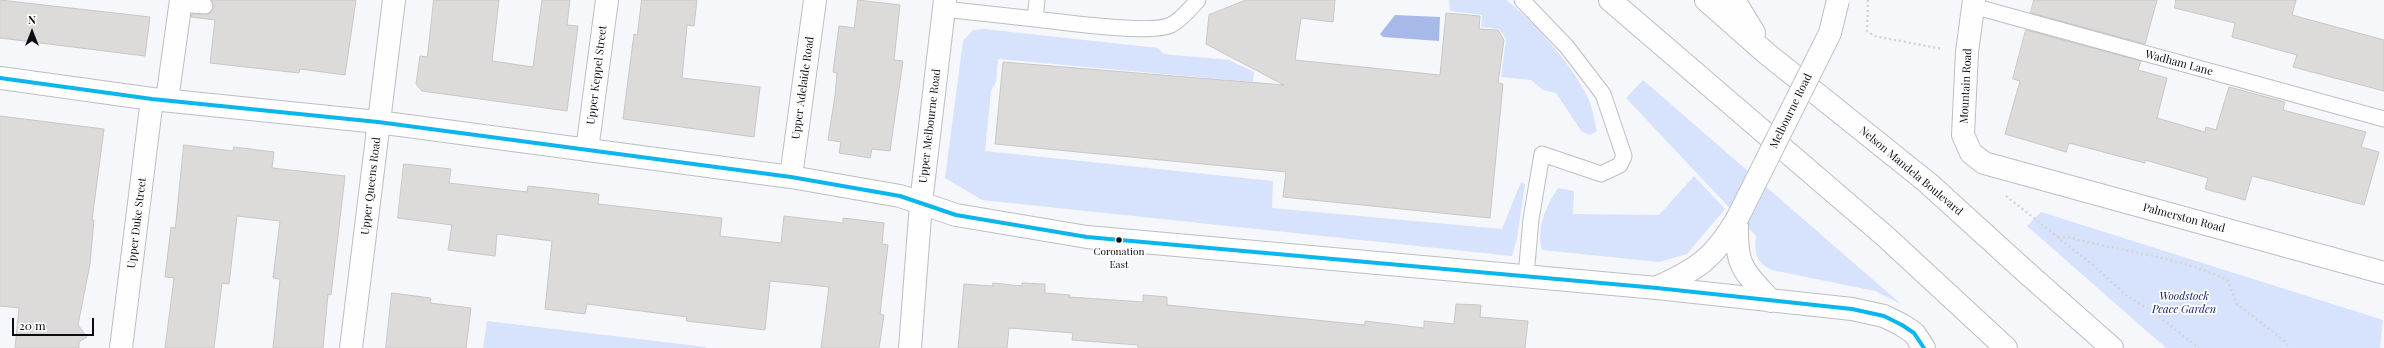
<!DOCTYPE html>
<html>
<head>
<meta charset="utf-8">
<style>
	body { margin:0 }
	#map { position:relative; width:2384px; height:348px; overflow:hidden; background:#f6f7fb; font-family:"Playfair Display",serif }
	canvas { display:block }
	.north { position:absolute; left:12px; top:12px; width:40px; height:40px; -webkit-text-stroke:3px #fff; paint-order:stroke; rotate:0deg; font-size:11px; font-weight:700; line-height:16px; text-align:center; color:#0a0c12 }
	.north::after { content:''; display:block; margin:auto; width:14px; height:18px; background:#0a0c12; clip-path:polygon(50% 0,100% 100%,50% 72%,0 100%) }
	.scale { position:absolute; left:12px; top:318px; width:82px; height:18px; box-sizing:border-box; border:2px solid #0a0c12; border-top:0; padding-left:5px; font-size:12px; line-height:14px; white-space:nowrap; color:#0a0c12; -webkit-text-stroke:3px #fff; paint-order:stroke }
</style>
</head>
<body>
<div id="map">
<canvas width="2384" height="348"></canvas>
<div class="north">N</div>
<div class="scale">20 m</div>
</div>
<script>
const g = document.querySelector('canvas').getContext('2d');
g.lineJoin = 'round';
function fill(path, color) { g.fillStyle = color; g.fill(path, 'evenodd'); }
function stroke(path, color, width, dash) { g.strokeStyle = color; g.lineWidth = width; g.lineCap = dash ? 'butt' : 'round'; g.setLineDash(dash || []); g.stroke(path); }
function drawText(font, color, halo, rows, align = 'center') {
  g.font = font + ' "Playfair Display",serif'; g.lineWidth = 3.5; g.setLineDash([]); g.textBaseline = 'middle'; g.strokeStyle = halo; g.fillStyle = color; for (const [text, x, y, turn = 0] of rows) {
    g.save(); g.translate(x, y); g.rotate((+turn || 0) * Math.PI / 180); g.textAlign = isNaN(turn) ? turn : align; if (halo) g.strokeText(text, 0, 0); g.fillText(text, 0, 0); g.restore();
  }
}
fill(new Path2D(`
	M1449 0H1506C1533 20 1574 67 1588 98 1593 109 1594 120 1597 131L1590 135 1582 132 1556 93 1543 90 1531 80 1501 77 1506 39 1499 29 1481 27 1482 15 1450 11Z
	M984 29 1158 48 1164 54 1229 60 1254 72 1253 82 998 59 996 82 991 91 985 151 1273 181 1272 208 1502 229 1521 182 1525 184 1517 239 1512 256 982 200 945 178 963 41 973 30Z
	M1643 80 1901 304 1875 291 1772 270C1756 263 1754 252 1756 236L1626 98Z
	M1694 176 1725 209 1687 254 1659 262 1542 250C1536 228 1546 206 1558 188L1574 191 1573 214 1659 215Z
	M2041 212 2383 320 2380 348H2166L2027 226Z
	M487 321 706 347V348H483Z`), '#d7e2fc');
fill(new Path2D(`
	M1395 15 1440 17 1439 41 1383 37 1380 34Z`), '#a7b9e8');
const building = new Path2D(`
	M0 0 150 17 145 56 0 38Z
	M211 0H356L345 75 300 69 299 73 210 63 215 20 191 17 192 14H209L214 7Z
	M434 0H499L492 61 533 67 542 0H570L567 25 578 26 567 111 422 91 416 84 420 56 427 57Z
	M642 0H697L694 26 687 25 682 78 760 87 754 137 623 119 634 34 637 35Z
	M858 0 900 5 894 60 903 61 890 151 872 149 870 158 839 153 841 142 828 140 835 96 837 73 833 72 839 26 854 28Z
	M1246 0H1335L1333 22 1301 18 1295 60 1440 75 1446 13 1480 16 1479 29 1498 30 1504 40 1498 83 1503 84 1490 218 1283 197 1286 172 995 144 1003 62 1284 85 1206 44 1209 15Z
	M2034 0H2157L2145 44 2031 13Z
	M2176 0H2296L2292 15 2384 40V91L2293 67 2297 55 2232 37 2235 23 2175 8Z
	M2026 30 2141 61 2138 70 2167 78 2157 118 2205 132 2206 127 2216 130 2229 87 2285 102 2283 110 2366 132 2361 147 2379 152 2364 205 2252 176 2245 200 2205 189 2208 178 2145 160V163L2069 143 2066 152 2005 134 2020 81 2013 79Z
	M0 116 104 129 92 220H94L90 264 78 325 87 337 79 342V348H15L19 308 0 306Z
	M184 145 233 151 234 147 274 152 272 168 345 176 331 295 328 294 323 348H273L280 279 273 278 280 221 237 216 229 284 222 283 214 348H165L174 278 165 277 171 227 175 228Z
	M404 164 451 169 449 183 527 192 528 186 599 194 598 204 722 218 720 236 781 243 784 216 843 223V218L884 223 882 244 888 245 880 314 884 315 879 348H821L829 287 801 284 770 281 765 330 686 321 687 317 587 304 585 314 545 309 552 241 497 234 495 256 448 250 452 225 398 218Z
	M993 283 1022 286V283L1045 284V293L1070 295 1069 297 1143 302V295L1167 297V305L1365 325V321L1424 328V321L1454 324 1456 304 1481 305 1480 317 1528 321 1525 348H1138V345L1072 340 1073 333 1009 328 1007 348H958L964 284 993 286Z
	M392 293 431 298 430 303 471 308 466 348H386Z`);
fill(building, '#dddbda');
stroke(building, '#c9c7c6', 1);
const lane = new Path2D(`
	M1037 0 1035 19C1062 22 1150 35 1171 25 1181 20 1190 9 1198 0
	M1522 0 1567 47 1603 94 1624 156 1620 165 1601 174 1542 154 1531 219 1526 276
	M180 4 205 6
	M1973 6 2384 119
	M944 9 1035 19`);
const street = new Path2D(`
	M1974 0 1967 52 1963 135 1971 153 1984 163 2384 273
	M0 78 152 99 378 122 791 177 900 196 956 215 1087 237 1657 288 1852 309 1884 316 1902 325 1914 333 1924 348
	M167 100 181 0
	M587 150 607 0
	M791 177 815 0
	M1737 219C1736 266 1740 267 1771 301
	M1658 287C1698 269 1715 257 1737 219
	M121 348 152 99
	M351 348 394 0
	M910 348 921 203 945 0`);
const highway = new Path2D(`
	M1610 0 1886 237 2006 348
	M1706 0 1766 53 1928 183 2027 273 2112 348
	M1734 0 1754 33`);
stroke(lane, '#bcbec3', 17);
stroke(street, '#bcbec3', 24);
stroke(highway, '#bcbec3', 24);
stroke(new Path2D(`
	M1868 0 1867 31 1874 36 1942 49
	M2006 196 2093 265 2126 295 2153 312 2199 348
	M2058 238 2067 237C2120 251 2177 256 2227 280L2237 304 2287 343 2288 348`), '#d4d5d6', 2.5, [2, 3]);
stroke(lane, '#fefefe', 15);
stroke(street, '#fefefe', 22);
stroke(highway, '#fefefe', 22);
const streetBridge = new Path2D(`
	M1737 219 1830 33 1838 0`);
stroke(streetBridge, '#bcbec3', 24, []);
stroke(streetBridge, '#fefefe', 22);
stroke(new Path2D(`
	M0 78 152 99 378 122 791 177 900 196 956 215 1087 237 1657 288 1852 309 1884 316 1902 325 1914 333 1924 348`), '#0ab6eb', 4);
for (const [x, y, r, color] of [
	[1119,240,3.5,"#0a0c12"]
]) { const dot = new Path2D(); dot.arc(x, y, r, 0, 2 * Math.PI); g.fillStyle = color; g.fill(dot); stroke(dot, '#fff', 1.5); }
drawText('10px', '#0a0c12', '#fff', [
	["Coronation",1119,252],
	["East",1119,265]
]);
drawText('11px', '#0a0c12', '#fff', [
	["Wadham Lane",2179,63,15],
	["Upper Keppel Street",597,75,-83],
	["Mountain Road",1966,86,-87],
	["Upper Adelaide Road",803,88,-82],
	["Melbourne Road",1791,111,-64],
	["Upper Melbourne Road",930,126,-83],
	["Nelson Mandela Boulevard",1911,171,40],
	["Upper Queens Road",371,186,-83],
	["Palmerston Road",2184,218,15],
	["Upper Duke Street",137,223,-83]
]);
drawText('italic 11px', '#10216b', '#fff', [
	["Woodstock",2184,297],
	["Peace Garden",2184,310]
]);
</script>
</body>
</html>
